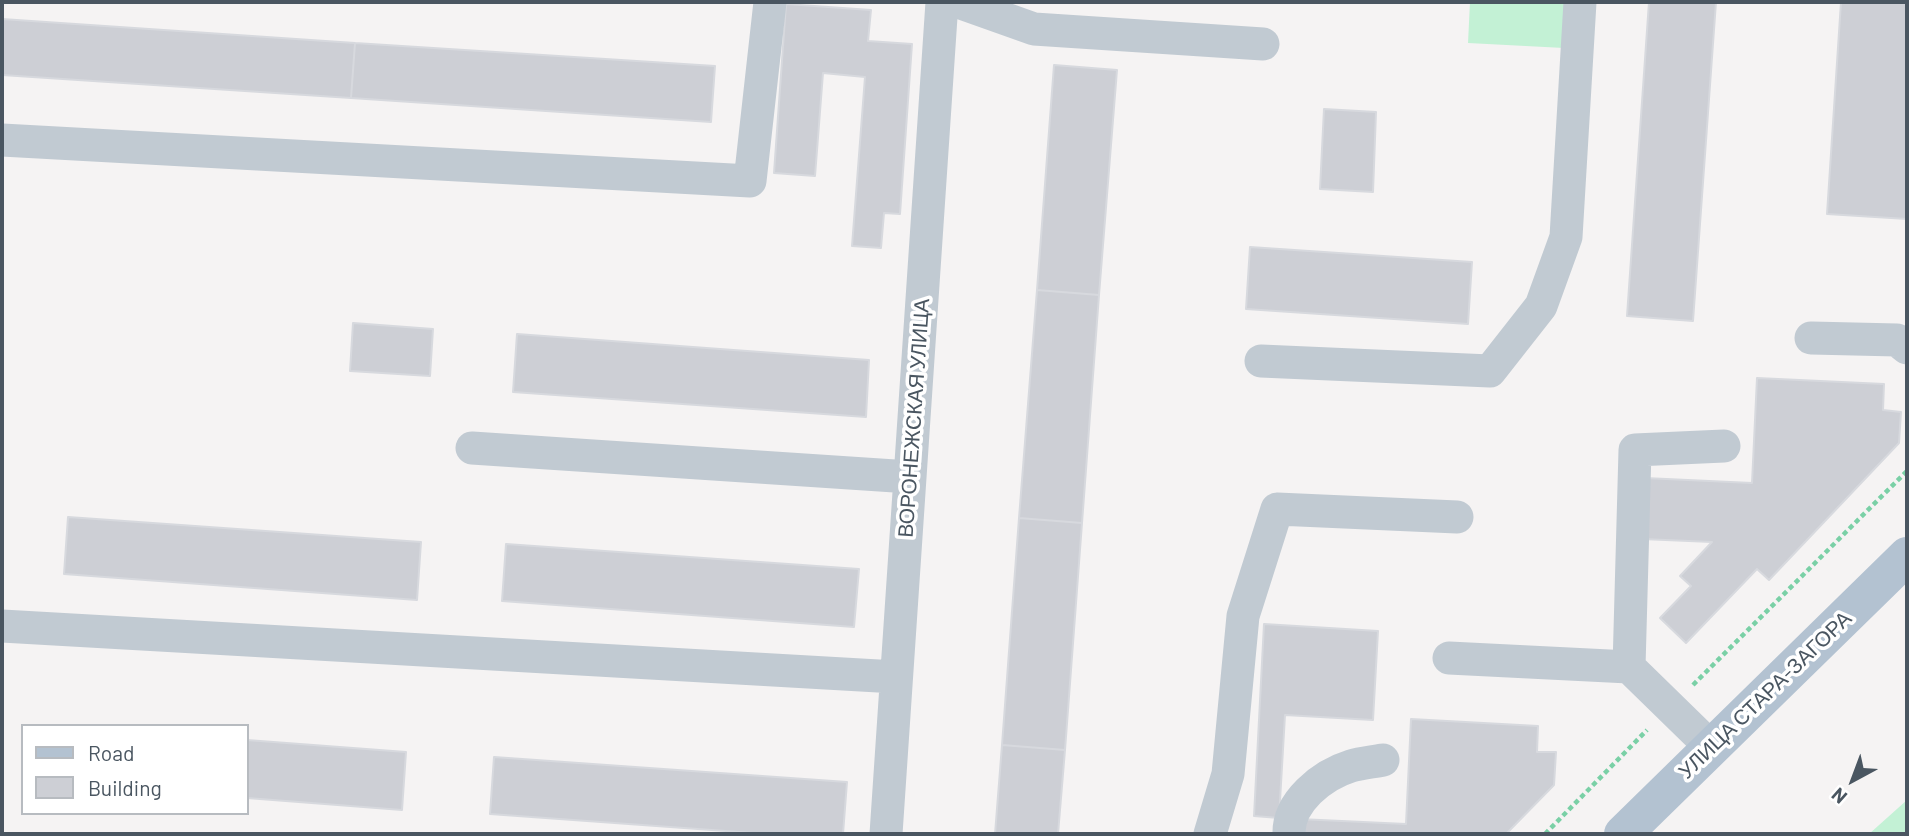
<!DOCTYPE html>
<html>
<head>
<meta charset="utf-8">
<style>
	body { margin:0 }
	#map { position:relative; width:1909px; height:836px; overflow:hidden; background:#f5f3f3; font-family:Barlow,sans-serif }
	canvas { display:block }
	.frame { position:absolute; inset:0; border:4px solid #4a5661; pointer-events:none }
	.legend { position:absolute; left:21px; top:724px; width:228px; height:91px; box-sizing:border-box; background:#fff; border:2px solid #b7bbc0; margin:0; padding:9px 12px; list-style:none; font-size:21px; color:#4a5661 }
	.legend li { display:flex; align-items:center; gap:14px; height:35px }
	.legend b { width:35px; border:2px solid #b7bbc0 }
	.north { position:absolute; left:1818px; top:745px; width:70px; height:70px; -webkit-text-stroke:5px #fff; paint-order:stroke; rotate:221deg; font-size:19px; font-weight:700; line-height:28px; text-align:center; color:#4a5661 }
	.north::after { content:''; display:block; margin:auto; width:24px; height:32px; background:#4a5661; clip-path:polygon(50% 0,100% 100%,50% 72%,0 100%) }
</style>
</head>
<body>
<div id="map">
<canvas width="1909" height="836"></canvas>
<div class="frame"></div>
<ul class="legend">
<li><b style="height:9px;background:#b3c2d1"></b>Road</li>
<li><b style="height:19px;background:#cdcfd5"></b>Building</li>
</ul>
<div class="north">N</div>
</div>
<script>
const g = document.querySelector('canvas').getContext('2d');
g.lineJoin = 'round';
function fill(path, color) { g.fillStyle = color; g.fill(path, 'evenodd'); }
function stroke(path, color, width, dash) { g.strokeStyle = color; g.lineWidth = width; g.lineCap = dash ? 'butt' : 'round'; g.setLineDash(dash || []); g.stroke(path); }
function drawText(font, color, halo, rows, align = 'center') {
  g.font = font + ' Barlow,sans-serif'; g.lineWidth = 7; g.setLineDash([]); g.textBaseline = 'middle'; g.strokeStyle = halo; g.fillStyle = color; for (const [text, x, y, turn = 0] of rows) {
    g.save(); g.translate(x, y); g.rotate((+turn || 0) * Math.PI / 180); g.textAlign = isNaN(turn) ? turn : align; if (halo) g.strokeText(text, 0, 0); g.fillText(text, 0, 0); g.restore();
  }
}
fill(new Path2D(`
	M1470 2H1566L1564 48 1468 43Z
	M1907 800V834H1869Z`), '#c3f1d5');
const building = new Path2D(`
	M1649 2H1716L1693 321 1627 316Z
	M1841 2H1907V219L1827 214Z
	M786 4 871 10 868 41 912 44 900 214 884 213 881 248 852 246 865 77 823 73 815 176 774 173Z
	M2 19 355 43 351 98 2 75Z
	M355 43 715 66 711 122 351 98Z
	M1054 65 1117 70 1099 295 1037 290Z
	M1324 109 1376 112 1373 192 1320 189Z
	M1250 247 1472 262 1468 324 1246 309Z
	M1037 290 1099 295 1082 523 1019 518Z
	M353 323 433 329 430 376 350 371Z
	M517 334 869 360 866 417 513 392Z
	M1757 378 1884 384 1883 410 1901 412 1899 443 1769 580 1757 569 1686 643 1660 618 1691 586 1680 576 1712 542 1642 539 1645 478 1752 483Z
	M68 517 421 542 417 600 64 574Z
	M1019 518 1082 523 1065 750 1002 745Z
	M506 544 859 569 854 627 502 601Z
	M1264 624 1378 631 1373 720 1285 715 1279 818 1254 816Z
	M1411 719 1538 726 1537 752H1556L1554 785 1506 834H1298L1299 819 1406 824Z
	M247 740 406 752 402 810 247 798Z
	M1002 745 1065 750 1058 834H995Z
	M494 757 847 782 843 834H767L490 814Z`);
fill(building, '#cdcfd5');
stroke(building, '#d7d9de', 2);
stroke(new Path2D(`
	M1693 685 1907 471
	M1545 834 1647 730`), '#7ad0a6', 4.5, [5, 3.5]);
stroke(new Path2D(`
	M958 2 1034 29 1263 44
	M2 140 750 181 770 2
	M1811 338 1897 340 1907 348
	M1261 361 1490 371 1541 306 1566 237 1580 2
	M472 448 910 477
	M2 626 896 677
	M1449 658 1629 667 1712 748
	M1629 667 1635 450 1724 446
	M886 834 942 2
	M1210 834 1228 774 1243 616 1277 509 1457 517
	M1289 834C1288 802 1322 775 1351 766 1361 763 1373 762 1383 760`), '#c1cad2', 33);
stroke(new Path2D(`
	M1623 834 1907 556`), '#b3c2d1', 38);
drawText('21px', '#4a5661', '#fff', [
	["ВОРОНЕЖСКАЯ УЛИЦА",914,418,-86],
	["УЛИЦА СТАРА-ЗАГОРА",1765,695,-44]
]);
</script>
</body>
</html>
